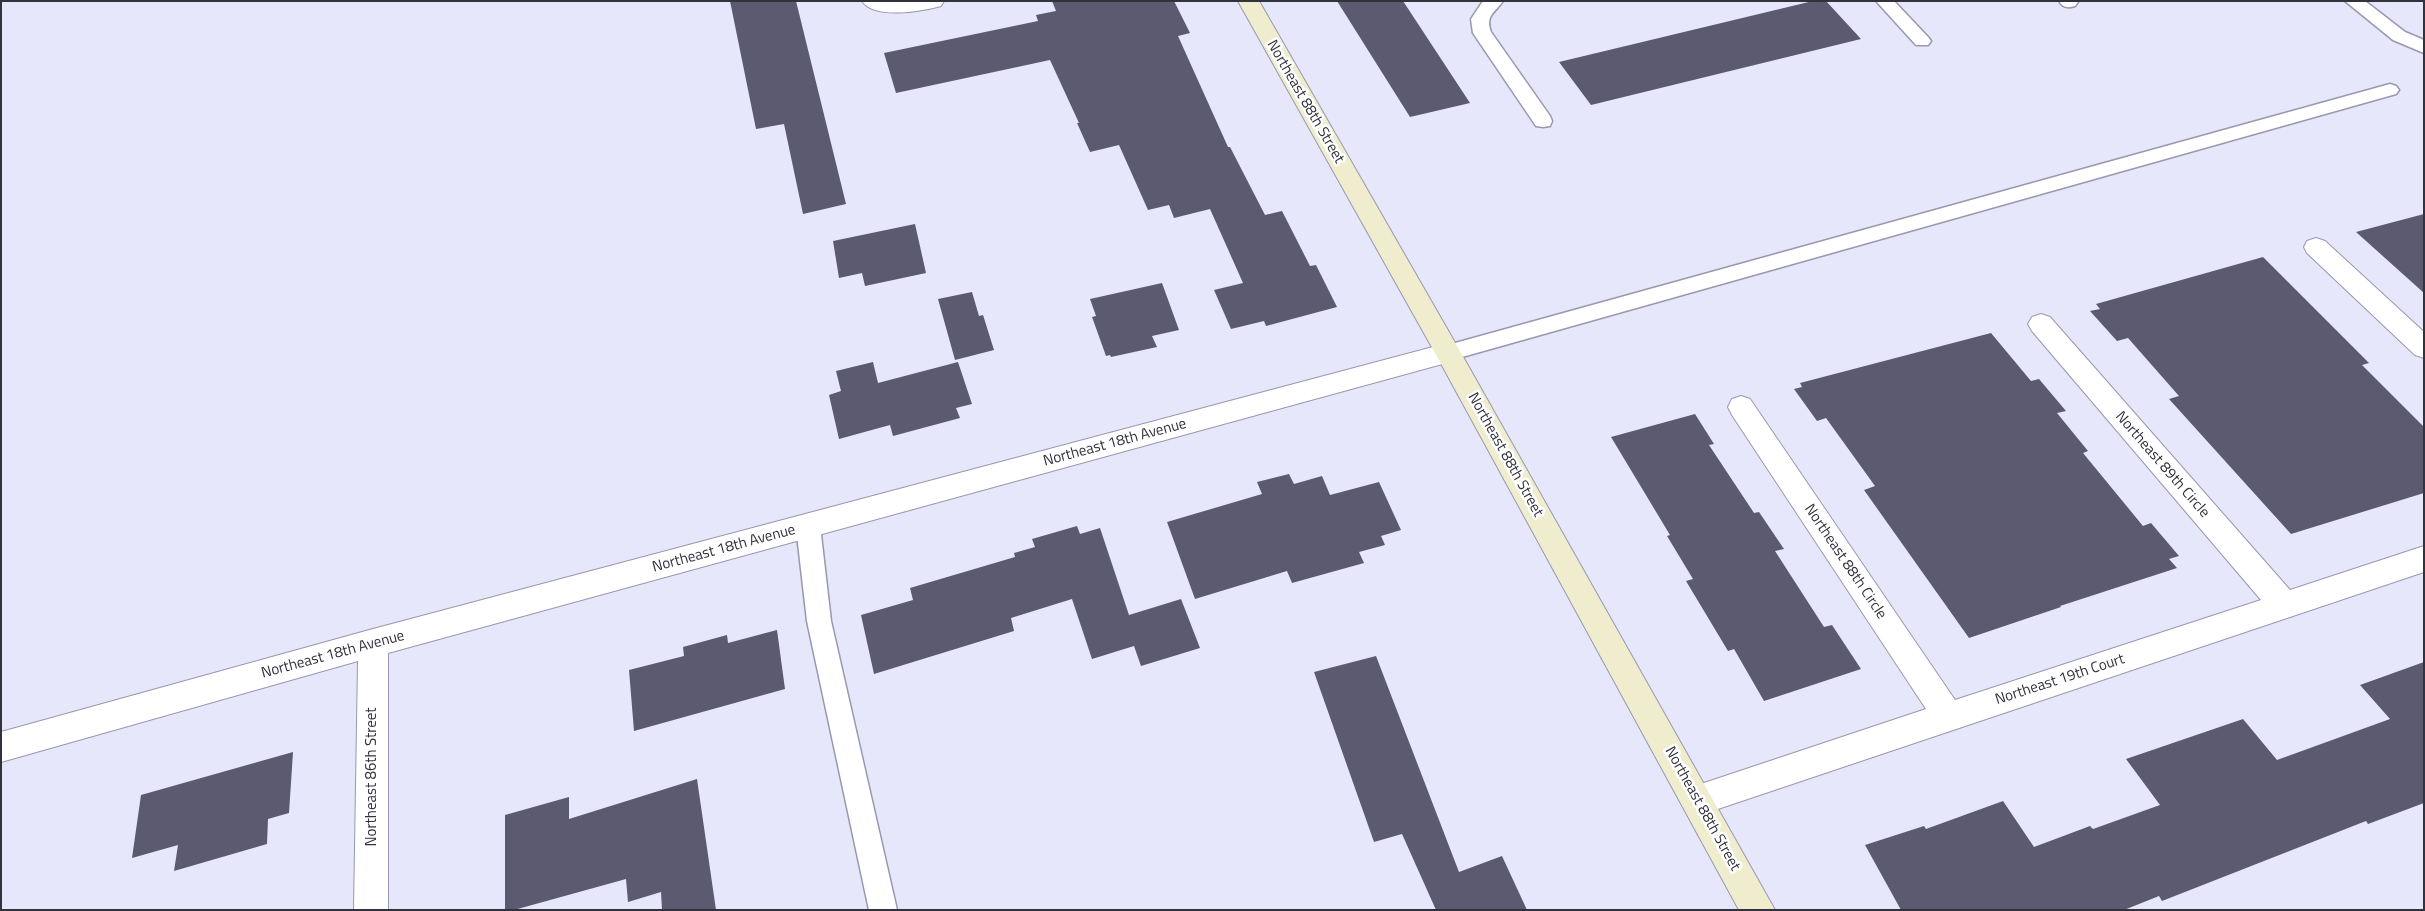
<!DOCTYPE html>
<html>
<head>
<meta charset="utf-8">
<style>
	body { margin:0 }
	#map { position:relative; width:2425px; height:911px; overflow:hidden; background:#e7e7fb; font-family:"Titillium Web",sans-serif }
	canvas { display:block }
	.frame { position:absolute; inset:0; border:2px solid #32323c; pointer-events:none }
</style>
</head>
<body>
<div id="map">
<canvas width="2425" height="911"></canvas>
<div class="frame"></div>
</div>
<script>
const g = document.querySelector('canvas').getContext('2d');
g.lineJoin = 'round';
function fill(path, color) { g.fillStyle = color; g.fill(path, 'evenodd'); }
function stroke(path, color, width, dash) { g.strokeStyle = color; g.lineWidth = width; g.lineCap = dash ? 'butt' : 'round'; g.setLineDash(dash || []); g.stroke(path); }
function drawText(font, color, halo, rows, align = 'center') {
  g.font = font + ' "Titillium Web",sans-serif'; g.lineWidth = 5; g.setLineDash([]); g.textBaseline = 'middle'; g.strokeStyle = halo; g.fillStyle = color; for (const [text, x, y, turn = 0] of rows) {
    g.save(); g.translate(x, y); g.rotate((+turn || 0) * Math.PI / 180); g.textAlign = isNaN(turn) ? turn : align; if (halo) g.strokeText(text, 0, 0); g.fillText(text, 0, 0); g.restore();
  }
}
fill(new Path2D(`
	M730 1H796L846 204 803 214 784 124 756 129Z
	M1052 1H1174L1190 33 1178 36 1228 147H1230L1265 215 1282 211 1310 266 1316 265 1337 307 1266 326 1264 321 1231 329 1214 290 1243 283 1210 209 1174 218 1169 205 1148 210 1119 145 1090 152 1077 123H1079L1050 60 896 93 884 53 1038 21 1036 15 1056 11Z
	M1337 1H1403L1470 103 1410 117Z
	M1813 1H1826L1861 39 1591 105 1559 62Z
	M2424 214V293L2356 232Z
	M915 224 926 273 865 286 862 273 839 278 833 241Z
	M2263 257 2369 363 2362 365 2424 427V493L2291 534 2169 399 2179 396 2128 338 2117 341 2090 311 2100 309 2096 304Z
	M1162 283 1179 330 1152 336 1157 347 1111 357 1110 355 1106 356 1092 317 1096 316 1090 299Z
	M972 292 979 316 983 315 994 350 955 360 938 299Z
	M1991 333 2031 381 2039 379 2066 411 2057 413 2088 451 2083 453 2143 526 2151 523 2179 556 2169 559 2177 568 2060 606 2061 607 1969 638 1864 490 1875 486 1826 418 1817 421 1794 389 1802 387 1800 383Z
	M873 362 878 383 958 362 972 404 956 408 960 418 893 436 890 425 839 439 829 395 841 391 836 371Z
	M1695 414 1714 444 1709 445 1754 513 1759 512 1784 549 1775 551 1824 627 1832 625 1861 669 1764 701 1734 649 1728 651 1686 581 1693 579 1667 536 1670 535 1611 437Z
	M1289 474 1294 484 1322 476 1330 495 1379 482 1401 530 1381 536 1385 545 1359 552 1364 563 1292 583 1287 571 1195 599 1167 522 1262 494 1257 482Z
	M1077 526 1080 534 1100 528 1129 615 1181 599 1200 648 1141 666 1134 646 1092 659 1072 599 1011 618 1014 631 874 674 861 615 913 600 910 588 1015 557 1014 553 1035 547 1032 539Z
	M777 630 785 689 634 731 629 670 684 656 683 647 727 635 728 643Z
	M1376 656 1459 872 1502 856 1527 910H1436L1402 834 1374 842 1314 672Z
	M2424 662V803L2368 824 2366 821 2162 901 2159 896 2124 910H1901L1865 845 1924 826 1926 829 2003 801 2034 847 2090 826 2093 829 2160 805 2126 759 2243 719 2277 760 2390 719 2360 685Z
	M293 752 289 813 268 819 267 844 174 871 178 845 132 858 141 795Z
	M697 779 716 910H662L661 892 628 902 626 879 514 910H505V815L569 797V819Z`), '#5b5a70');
const lane = new Path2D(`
	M1483 1H1503C1495 13 1485 15 1491 32L1550 116 1552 121 1550 126 1543 127 1536 126 1473 33 1471 19Z
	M1876 1H1894L1928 37 1931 41 1928 45H1916Z
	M2059 1H2077L2078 2 2075 6C2068 8 2063 8 2059 1Z
	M2345 1H2365L2405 32 2424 40V53L2393 40Z
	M2390 84 2396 86 2399 90 2396 94 1448 361 1440 359 1437 353 1440 347 1448 345Z
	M808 516 816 519 820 526 831 621 897 910H869L807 621 796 526 800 519Z`);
const street = new Path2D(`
	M862 1H944L941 6C923 11 874 20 862 1Z
	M2316 238 2325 241 2424 332V358L2415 355 2307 253 2304 247 2307 241Z
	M2041 314 2050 317 2290 590 2424 546V572L1697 816 1686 811 1681 800 1686 789 1926 709 1732 415 1728 407 1732 399 1741 396 1750 399 1955 700 2261 600 2032 331 2028 324 2032 317Z
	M1448 343 1457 346 1461 353 1457 360 388 653V910H354L358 661 1 762V732L373 629Z`);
const secondary = new Path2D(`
	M1238 1H1259L1457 346 1775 910H1739L1439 360Z`);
stroke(lane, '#9898af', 3);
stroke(street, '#9898af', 2);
stroke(secondary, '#9898af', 2);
fill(lane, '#fff');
fill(street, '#fff');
fill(secondary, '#efedcd');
drawText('15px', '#32323c', '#fff', [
	["Northeast 88th Street",1305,102,60],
	["Northeast 18th Avenue",1115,443,-15],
	["Northeast 88th Street",1505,455,61],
	["Northeast 89th Circle",2162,465,49],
	["Northeast 18th Avenue",724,549,-15],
	["Northeast 88th Circle",1845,562,56],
	["Northeast 18th Avenue",333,655,-15],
	["Northeast 19th Court",2060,680,-18],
	["Northeast 86th Street",372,777,-90],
	["Northeast 88th Street",1702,809,61]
]);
</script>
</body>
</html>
